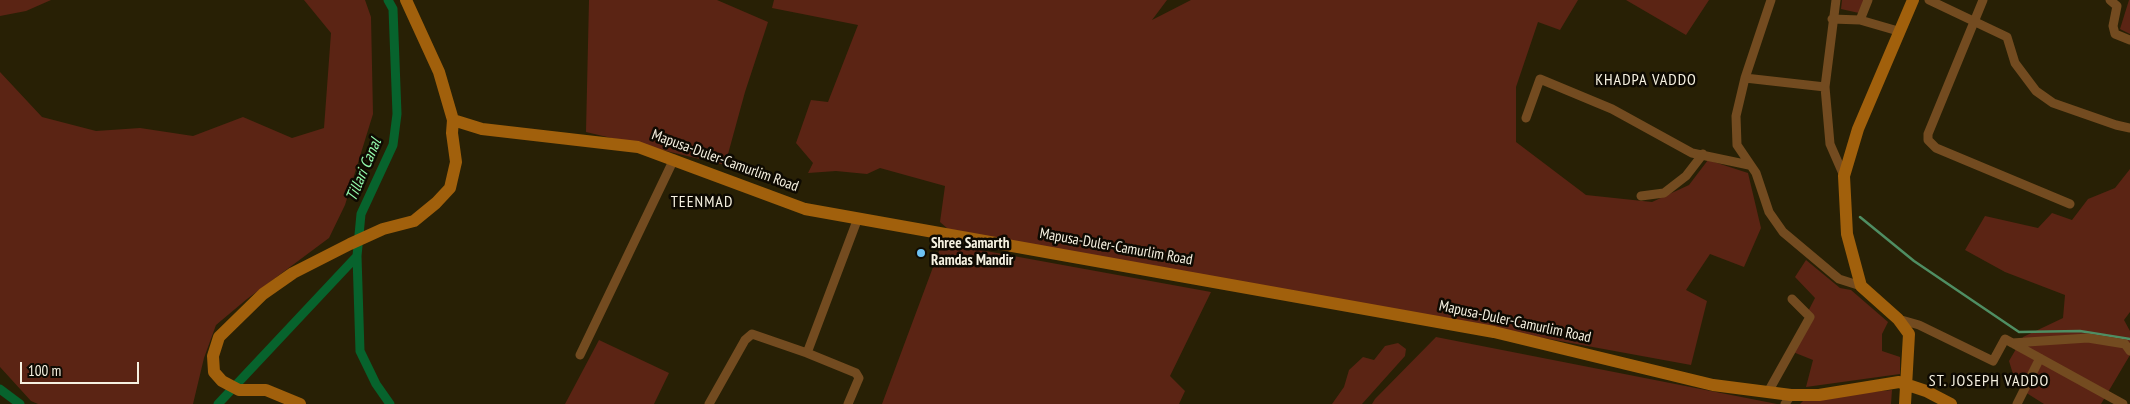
<!DOCTYPE html>
<html>
<head>
<meta charset="utf-8">
<style>
	body { margin:0 }
	#map { position:relative; width:2130px; height:404px; overflow:hidden; background:#282005; font-family:"PT Sans Narrow",sans-serif }
	canvas { display:block }
	.scale { position:absolute; left:20px; top:362px; width:119px; height:22px; box-sizing:border-box; border:2px solid #f6f1e1; border-top:0; padding-left:6px; font-size:15px; line-height:18px; white-space:nowrap; color:#f6f1e1; -webkit-text-stroke:4px #0e0a02; paint-order:stroke }
</style>
</head>
<body>
<div id="map">
<canvas width="2130" height="404"></canvas>
<div class="scale">100 m</div>
</div>
<script>
const g = document.querySelector('canvas').getContext('2d');
g.lineJoin = 'round';
function fill(path, color) { g.fillStyle = color; g.fill(path, 'evenodd'); }
function stroke(path, color, width, dash) { g.strokeStyle = color; g.lineWidth = width; g.lineCap = dash ? 'butt' : 'round'; g.setLineDash(dash || []); g.stroke(path); }
function drawText(font, color, halo, rows, align = 'center') {
  g.font = font + ' "PT Sans Narrow",sans-serif'; g.lineWidth = 5; g.setLineDash([]); g.textBaseline = 'middle'; g.strokeStyle = halo; g.fillStyle = color; for (const [text, x, y, turn = 0] of rows) {
    g.save(); g.translate(x, y); g.rotate((+turn || 0) * Math.PI / 180); g.textAlign = isNaN(turn) ? turn : align; if (halo) g.strokeText(text, 0, 0); g.fillText(text, 0, 0); g.restore();
  }
}
fill(new Path2D(`
	M0 0H51L26 11 0 16Z
	M304 0H365L371 17 373 114 345 205 329 238 247 299 216 325 204 358 193 404H38L31 401 0 367V72L42 117 96 131 140 128 193 136 243 117 292 138 324 128 331 33Z
	M589 0H717L768 22 745 92 725 165 586 132Z
	M774 0H1167L1152 20 1191 0H1578L1560 30 1538 22 1516 87V142L1586 195 1652 202 1689 185 1708 160 1748 173 1761 228 1744 267 1710 254 1686 290 1707 301 1691 365 948 229 940 222 945 186 880 168 867 174 836 171 808 173 813 163 796 143 811 100 828 102 858 25 772 8Z
	M1626 0H1709L1686 35Z
	M1842 0H1864L1859 13 1841 9Z
	M2129 0H2130V34L2120 29Z
	M2130 169V312L2124 320 2130 331V355L2101 404H2044L2017 387 2009 361 2023 337 2063 318 2065 295 2005 272 1965 250 1985 216 2038 228 2052 213 2072 220 2088 199 2115 188Z
	M942 243 1211 292 1170 376 1185 391 1179 404H882Z
	M1806 260 1840 288 1851 290 1888 322 1882 334V351L1900 357V374L1806 387 1813 360 1788 350 1815 298 1795 277Z
	M1436 337 1777 404H1372L1375 399Z
	M599 340 669 373 654 404H565Z
	M1398 343 1406 349 1405 356 1362 404H1332L1344 387 1349 370 1363 357 1374 360 1385 346Z
	M1892 390 1891 404H1800L1806 398Z`), '#5b2414');
stroke(new Path2D(`
	M1860 217 1914 261 2019 332 2080 331 2130 339`), '#4f8e63', 2.5);
stroke(new Path2D(`
	M388 0 393 9 397 114 393 145 361 214 357 256 360 351 376 384 390 404
	M0 389 20 404
	M218 404 357 256`), '#07632d', 9);
stroke(new Path2D(`
	M1771 0 1745 78 1736 116 1737 145 1756 173 1769 212 1783 232 1839 279 1861 286
	M1836 0 1825 87 1830 144 1844 176
	M1929 0 2007 37 2015 63 2036 91 2053 103 2116 125 2130 128
	M1983 0 1928 134V140L1936 148 2070 204
	M2110 0 2117 6 2113 26 2115 34 2130 40
	M1832 19 1860 20 1898 31
	M1860 20 1868 0
	M1745 78 1825 87
	M1526 118 1540 79 1612 109 1692 153 1749 165
	M1641 196 1664 193 1686 176 1703 154
	M1898 319 1919 325 1993 361 2005 339 2123 404
	M2012 343 2088 338 2125 344 2130 351
	M807 353 856 373 859 378 848 404
	M580 355 674 159
	M1768 392 1810 317 1792 299
	M709 404 745 340 752 334 807 353 858 218
	M1785 404 1791 395
	M2017 404 2040 358`), '#734b20', 9);
stroke(new Path2D(`
	M406 0 439 72 453 120 482 129 638 147 805 209 1494 332 1713 385 1791 395H1819L1899 382 1926 391 1951 404
	M300 404 266 390H239L222 381 214 372 213 356 219 337 263 294 293 273 350 244 383 229 414 221 436 203 450 188 456 162 452 133 453 120
	M1905 404 1909 334 1898 319 1861 286 1847 234 1844 176 1858 129 1913 0`), '#a1600c', 12);
for (const [x, y, r, color] of [
	[921,253,5,"#6ec2f3"]
]) { const dot = new Path2D(); dot.arc(x, y, r, 0, 2 * Math.PI); g.fillStyle = color; g.fill(dot); stroke(dot, '#0e0a02', 2); }
drawText('15px', '#f6f1e1', '#0e0a02', [
	["Mapusa-Duler-Camurlim Road",725,161,20],
	["Mapusa-Duler-Camurlim Road",1116,247,10],
	["Mapusa-Duler-Camurlim Road",1515,322,12]
]);
drawText('bold 15px', '#f6f1e1', '#0e0a02', [
	["Shree Samarth",931,244],
	["Ramdas Mandir",931,261]
], 'left');
g.letterSpacing = '1px';
drawText('16px', '#f6f1e1', '#0e0a02', [
	["KHADPA VADDO",1646,80],
	["TEENMAD",702,202],
	["ST. JOSEPH VADDO",1989,381]
]);
g.letterSpacing = '0px';
drawText('italic 16px', '#96feaf', '#0e0a02', [
	["Tillari Canal",364,170,-67]
]);
</script>
</body>
</html>
